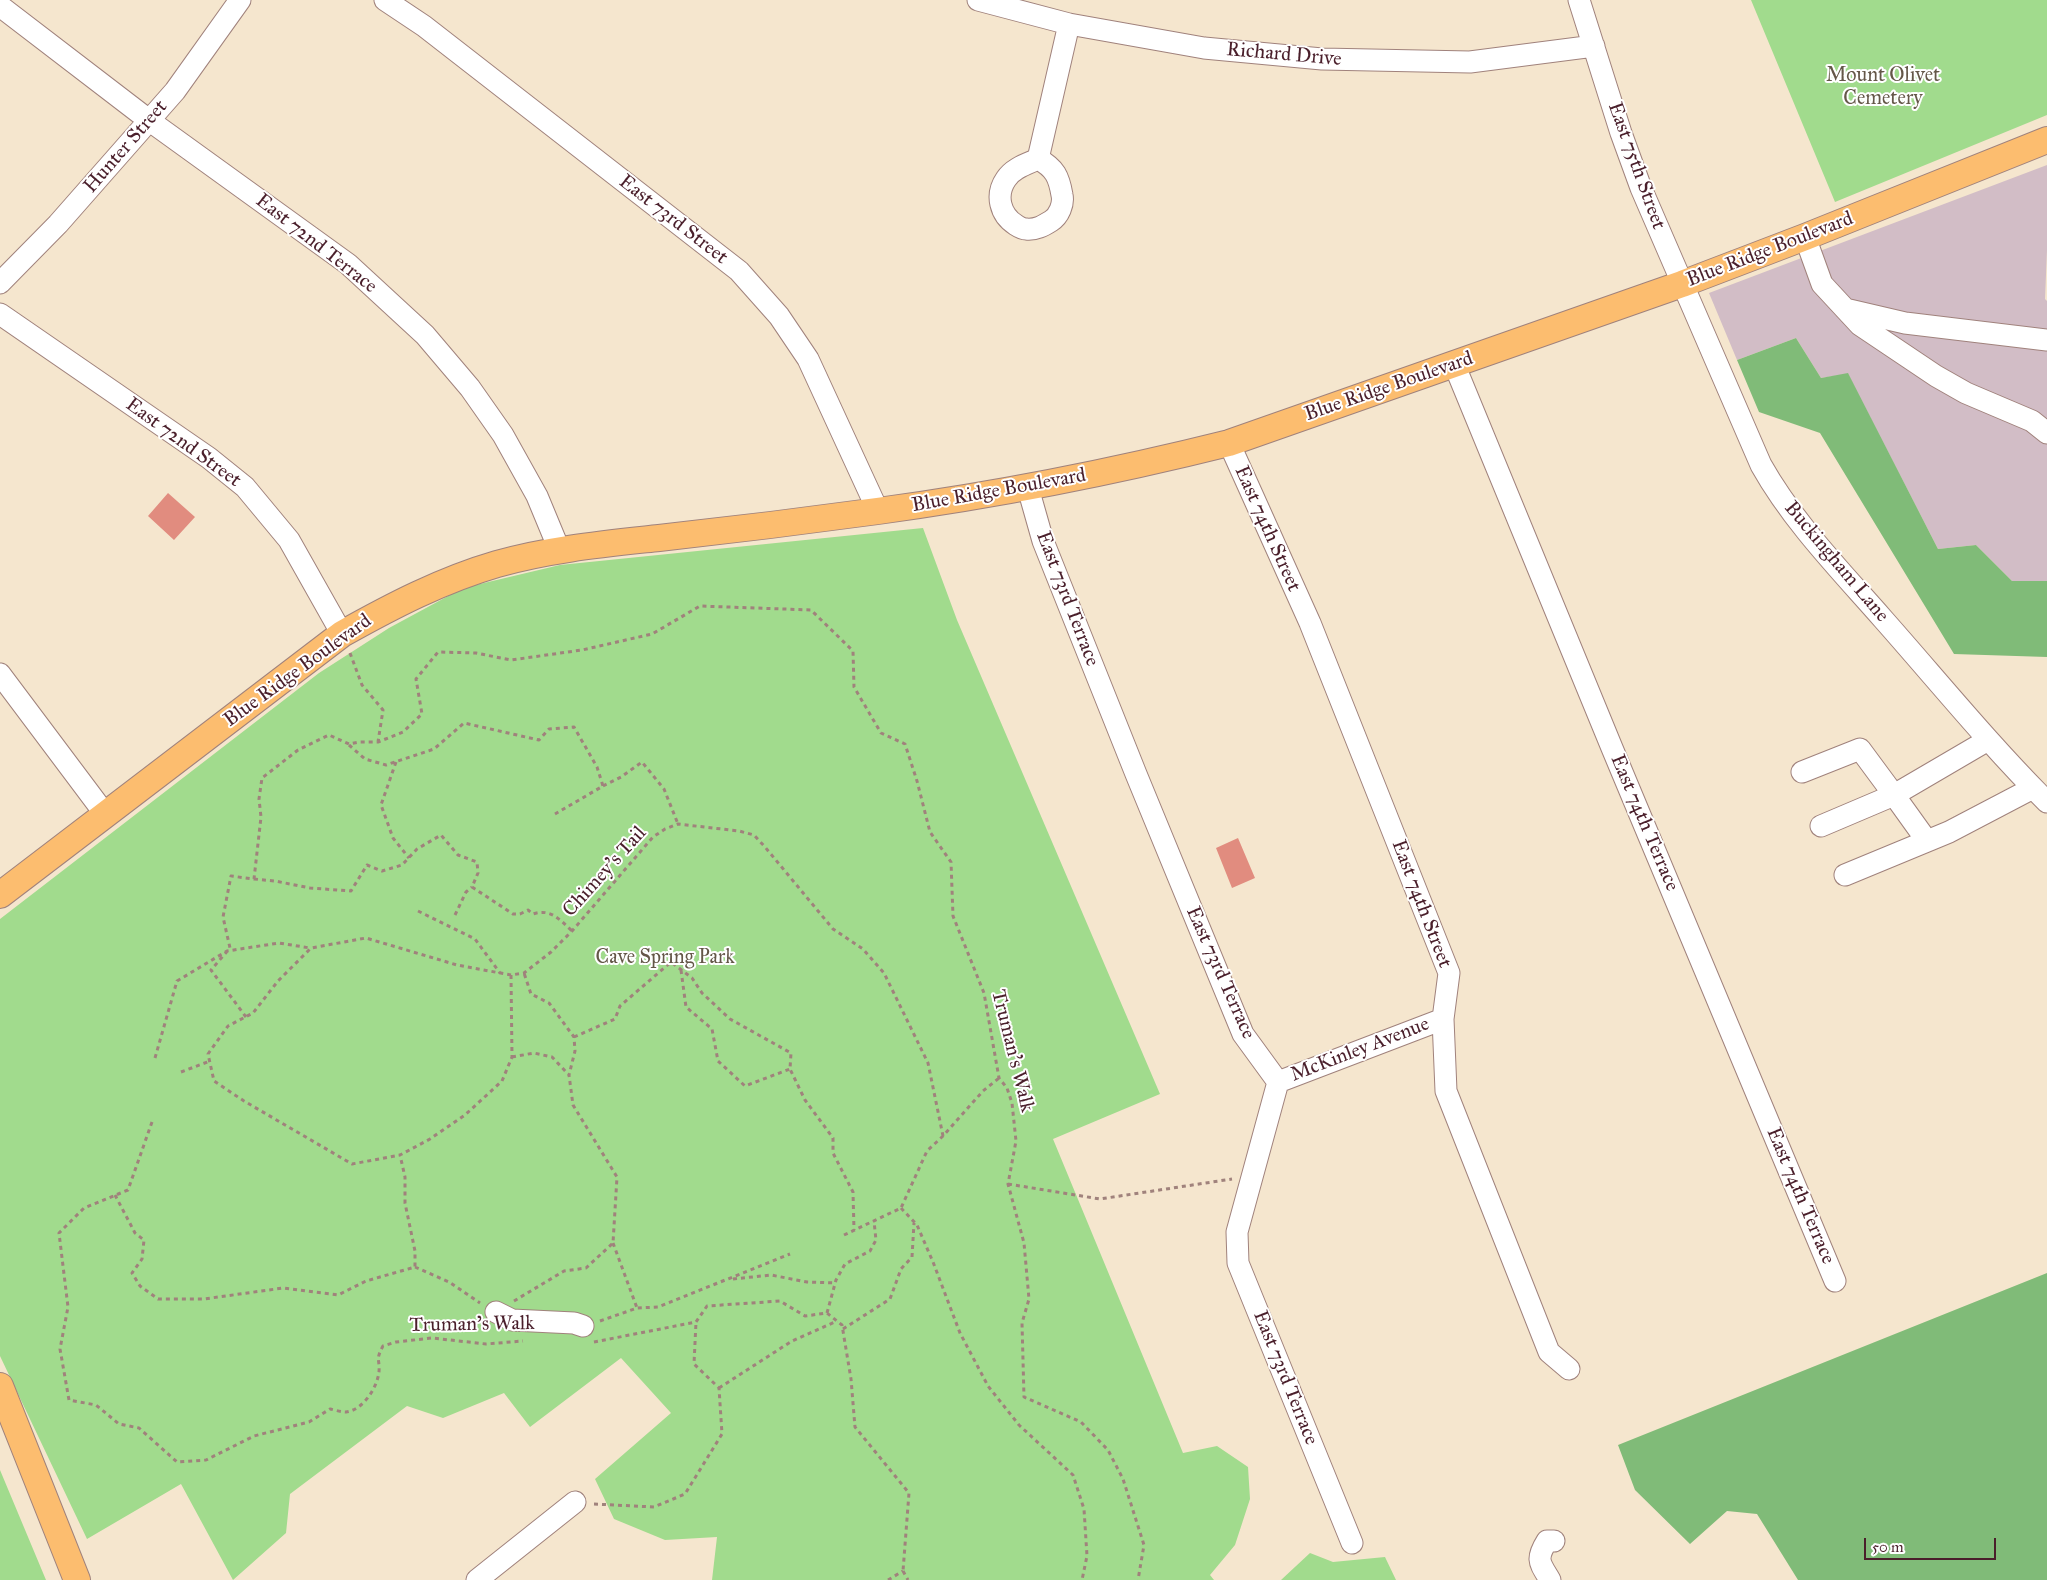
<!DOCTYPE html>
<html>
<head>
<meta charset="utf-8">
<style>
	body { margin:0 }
	#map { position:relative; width:2047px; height:1580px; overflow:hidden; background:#f5e6ce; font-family:"IM FELL Great Primer",serif }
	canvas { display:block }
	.scale { position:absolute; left:1864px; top:1538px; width:132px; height:22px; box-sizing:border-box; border:2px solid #4a1f2b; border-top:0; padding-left:6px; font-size:15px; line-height:18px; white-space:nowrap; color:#4a1f2b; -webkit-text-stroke:4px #fff; paint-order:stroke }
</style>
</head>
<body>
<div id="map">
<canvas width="2047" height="1580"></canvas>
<div class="scale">50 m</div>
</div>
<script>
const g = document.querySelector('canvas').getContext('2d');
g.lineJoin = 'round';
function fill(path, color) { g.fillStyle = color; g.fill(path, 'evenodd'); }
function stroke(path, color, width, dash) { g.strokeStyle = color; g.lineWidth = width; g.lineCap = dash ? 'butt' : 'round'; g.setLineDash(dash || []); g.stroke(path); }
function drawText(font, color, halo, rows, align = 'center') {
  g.font = font + ' "IM FELL Great Primer",serif'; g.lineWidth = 4; g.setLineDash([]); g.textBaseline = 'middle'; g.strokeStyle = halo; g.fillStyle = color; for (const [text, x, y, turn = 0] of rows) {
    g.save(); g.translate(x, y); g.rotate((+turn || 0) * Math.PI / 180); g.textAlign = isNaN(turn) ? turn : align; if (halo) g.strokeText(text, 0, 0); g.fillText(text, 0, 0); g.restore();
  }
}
fill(new Path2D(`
	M2047 165V250L2045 299 2047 301V581H2012L1976 545 1938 549 1848 374 1821 378 1796 338 1737 360 1709 293Z`), '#d2bdc6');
fill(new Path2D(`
	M1751 0H2047V115L1835 202Z
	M923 528 957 620 1160 1094 1053 1139 1183 1453 1217 1446 1248 1467 1250 1499 1235 1545 1210 1575 1214 1580H712L717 1537 665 1540 614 1519 595 1479 671 1413 621 1358 530 1427 504 1393 443 1418 407 1406 290 1494 286 1533 233 1580 181 1484 87 1539 0 1356V919L319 673 389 628 463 588 560 565Z
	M0 1470 46 1580H0Z
	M1310 1553 1333 1562 1385 1557 1396 1580H1281Z`), '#a1db8d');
fill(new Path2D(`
	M1796 338 1821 378 1848 373 1938 549 1976 545 2012 581H2047V657L1954 654 1820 433 1759 412 1737 360Z
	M2047 1273V1580H1798L1757 1514 1727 1511 1690 1544 1635 1490 1618 1445Z`), '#80bb78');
fill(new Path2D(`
	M168 493 195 517 174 540 148 516Z
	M1238 838 1255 878 1232 888 1216 848Z`), '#e18c7f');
const minor = new Path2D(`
	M385 0 424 26 739 271 779 316 808 359 878 511
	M978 0 1069 24 1204 48 1322 59 1470 62 1594 46
	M1579 0 1621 133 1641 188 1761 465C1793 522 1840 570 1883 619 1937 680 1989 744 2047 802
	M0 6 150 121 348 264 425 335 470 388 503 435 537 496 559 549
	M1038 159C1055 168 1059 177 1062 195 1064 204 1059 216 1051 221 1043 226 1036 230 1026 229 1023 229 1019 227 1016 225 1000 215 995 195 1006 179 1013 168 1027 164 1038 159L1069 24
	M1805 237 1822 284 1860 325 1936 376 1966 393 2032 421 2047 433
	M0 283 58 224 175 91 240 0
	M1845 309 1905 323 2047 340
	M0 314 209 458 245 487 289 540 342 634
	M1454 364 1612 748 1835 1281
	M1229 443 1310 623 1449 973 1443 1019 1446 1091 1549 1352 1569 1369
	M1028 488 1043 541 1136 774 1243 1034 1278 1082 1237 1232 1238 1263 1352 1543
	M0 674 105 814
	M1802 772 1860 749 1894 795 1821 826
	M1927 841 1894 795 1988 740
	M1845 875 1949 832 2033 788
	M1278 1082 1443 1019
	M496 1312 512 1320 574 1323 583 1326
	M477 1580 575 1502
	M1550 1580C1540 1563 1535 1560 1547 1541H1554`);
const major = new Path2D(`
	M0 895 342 634C392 606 442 580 497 564 550 549 604 544 659 538 732 530 805 521 878 511 996 495 1113 472 1229 443L1682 284 1805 237 2047 140
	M0 1386 77 1580`);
stroke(minor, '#a0827c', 23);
stroke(major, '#a0827c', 28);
stroke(new Path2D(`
	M350 653 362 685 383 710 378 742
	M349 745 365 759 386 765 434 749 464 723 539 740 549 729 574 727 597 767 603 786 555 814
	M396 762 381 805 393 838 409 858
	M603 786 621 777 642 762 664 789 678 824
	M254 879 275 881 310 888 351 891 367 865 382 871 402 865 417 849 441 835 458 855 477 862 478 873 472 887 513 914H520L528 910 533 914C551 908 560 920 572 931
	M418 911 475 939 500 973
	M455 915 466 892 472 887
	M681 970 686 1007 712 1029 718 1061 745 1086 790 1069
	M511 975 512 1057 502 1081 465 1115 430 1139 400 1155 352 1164 244 1101 214 1081 208 1054 228 1026 253 1013 278 981 311 948 366 938 457 965 511 975 524 973 551 952 572 931 653 837 665 829 678 824 739 831 754 835 765 847 833 929 863 949 884 973 928 1063 943 1136
	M246 1017 211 970 230 948 223 917 231 876 254 879 261 817 259 799 262 778 298 750 329 735 349 744 359 742H378L403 732 422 714 416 679 438 652 476 653 511 660 582 650 652 634 700 606 811 610 853 651 854 687 881 733 905 744 917 781 930 832 951 862 953 916 984 993 999 1078 1007 1088 1012 1103 1016 1141 1008 1184 1024 1243 1029 1299 1022 1323 1024 1397 1081 1422 1108 1450 1123 1479 1144 1545 1138 1580
	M574 1037 615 1019 620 1006 671 962 692 978 702 993 730 1019 791 1053 790 1069 805 1100 833 1138V1153L853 1192 854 1230
	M512 1057 534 1053 552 1057 569 1075
	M155 1058 177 981 227 951 279 943 310 948
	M181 1072 210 1061
	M152 1122 128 1190 84 1208 59 1233 68 1307 60 1349 69 1400 96 1405 119 1424 139 1428 177 1462 206 1460 254 1436 309 1422 330 1409C335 1410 341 1412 346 1412 363 1410 377 1388 379 1372 380 1358 375 1361 383 1346L396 1342 432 1338 486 1344 523 1341
	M1008 1184 1100 1199 1232 1179
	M115 1195 135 1233 144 1240 142 1259 132 1273 140 1286 158 1299H204L283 1288 338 1295 366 1281 415 1267V1251L405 1203V1177L400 1155
	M901 1208 917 1225 933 1262 960 1333 988 1386 1019 1425 1073 1475 1084 1509 1087 1556 1082 1580
	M844 1235 901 1208 927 1151 943 1136 983 1091 999 1078
	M613 1243 637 1308
	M415 1267 449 1282 480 1303
	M733 1279 771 1275 807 1282 836 1283
	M514 1301 564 1271 586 1268 613 1243 617 1177 573 1105 569 1075 575 1051 574 1037 549 1003 531 994 524 973
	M827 1313 836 1280 845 1264 870 1251 876 1240 874 1221
	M600 1321 637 1308 658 1307 790 1254
	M843 1329 890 1299 901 1269 912 1257 914 1223
	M594 1342 696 1322 707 1306 780 1301 805 1316 827 1313 842 1325 851 1379 855 1427 909 1493 903 1571
	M719 1388 792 1341 837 1321
	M594 1504 654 1507 685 1494 722 1434 719 1388 694 1364 696 1322
	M903 1571 908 1580
	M888 1580 903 1571`), '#a0827c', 3, [4, 4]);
stroke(minor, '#fff', 21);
stroke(major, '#fcbd6f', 26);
drawText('20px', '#4a1f2b', '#fff', [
	["Richard Drive",1284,55,5],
	["Hunter Street",126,147,-49],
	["East 75th Street",1636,166,70],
	["East 73rd Street",673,220,38],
	["East 72nd Terrace",316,244,38],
	["Blue Ridge Boulevard",1770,250,-21],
	["Blue Ridge Boulevard",1389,387,-19],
	["East 72nd Street",183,443,36],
	["Blue Ridge Boulevard",999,491,-10],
	["East 74th Street",1267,529,66],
	["Buckingham Lane",1836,562,50],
	["East 73rd Terrace",1067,599,69],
	["Blue Ridge Boulevard",298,671,-36],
	["East 74th Terrace",1644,823,67],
	["Chimey's Tail",605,872,-48],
	["East 74th Street",1421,904,69],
	["East 73rd Terrace",1220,973,66],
	["McKinley Avenue",1360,1050,-21],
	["Truman's Walk",1012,1051,76],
	["East 74th Terrace",1800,1196,67],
	["Truman's Walk",472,1325,-1],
	["East 73rd Terrace",1285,1378,68]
]);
drawText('20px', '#645748', '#fff', [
	["Mount Olivet",1883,76],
	["Cemetery",1883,99],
	["Cave Spring Park",665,958]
]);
</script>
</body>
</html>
